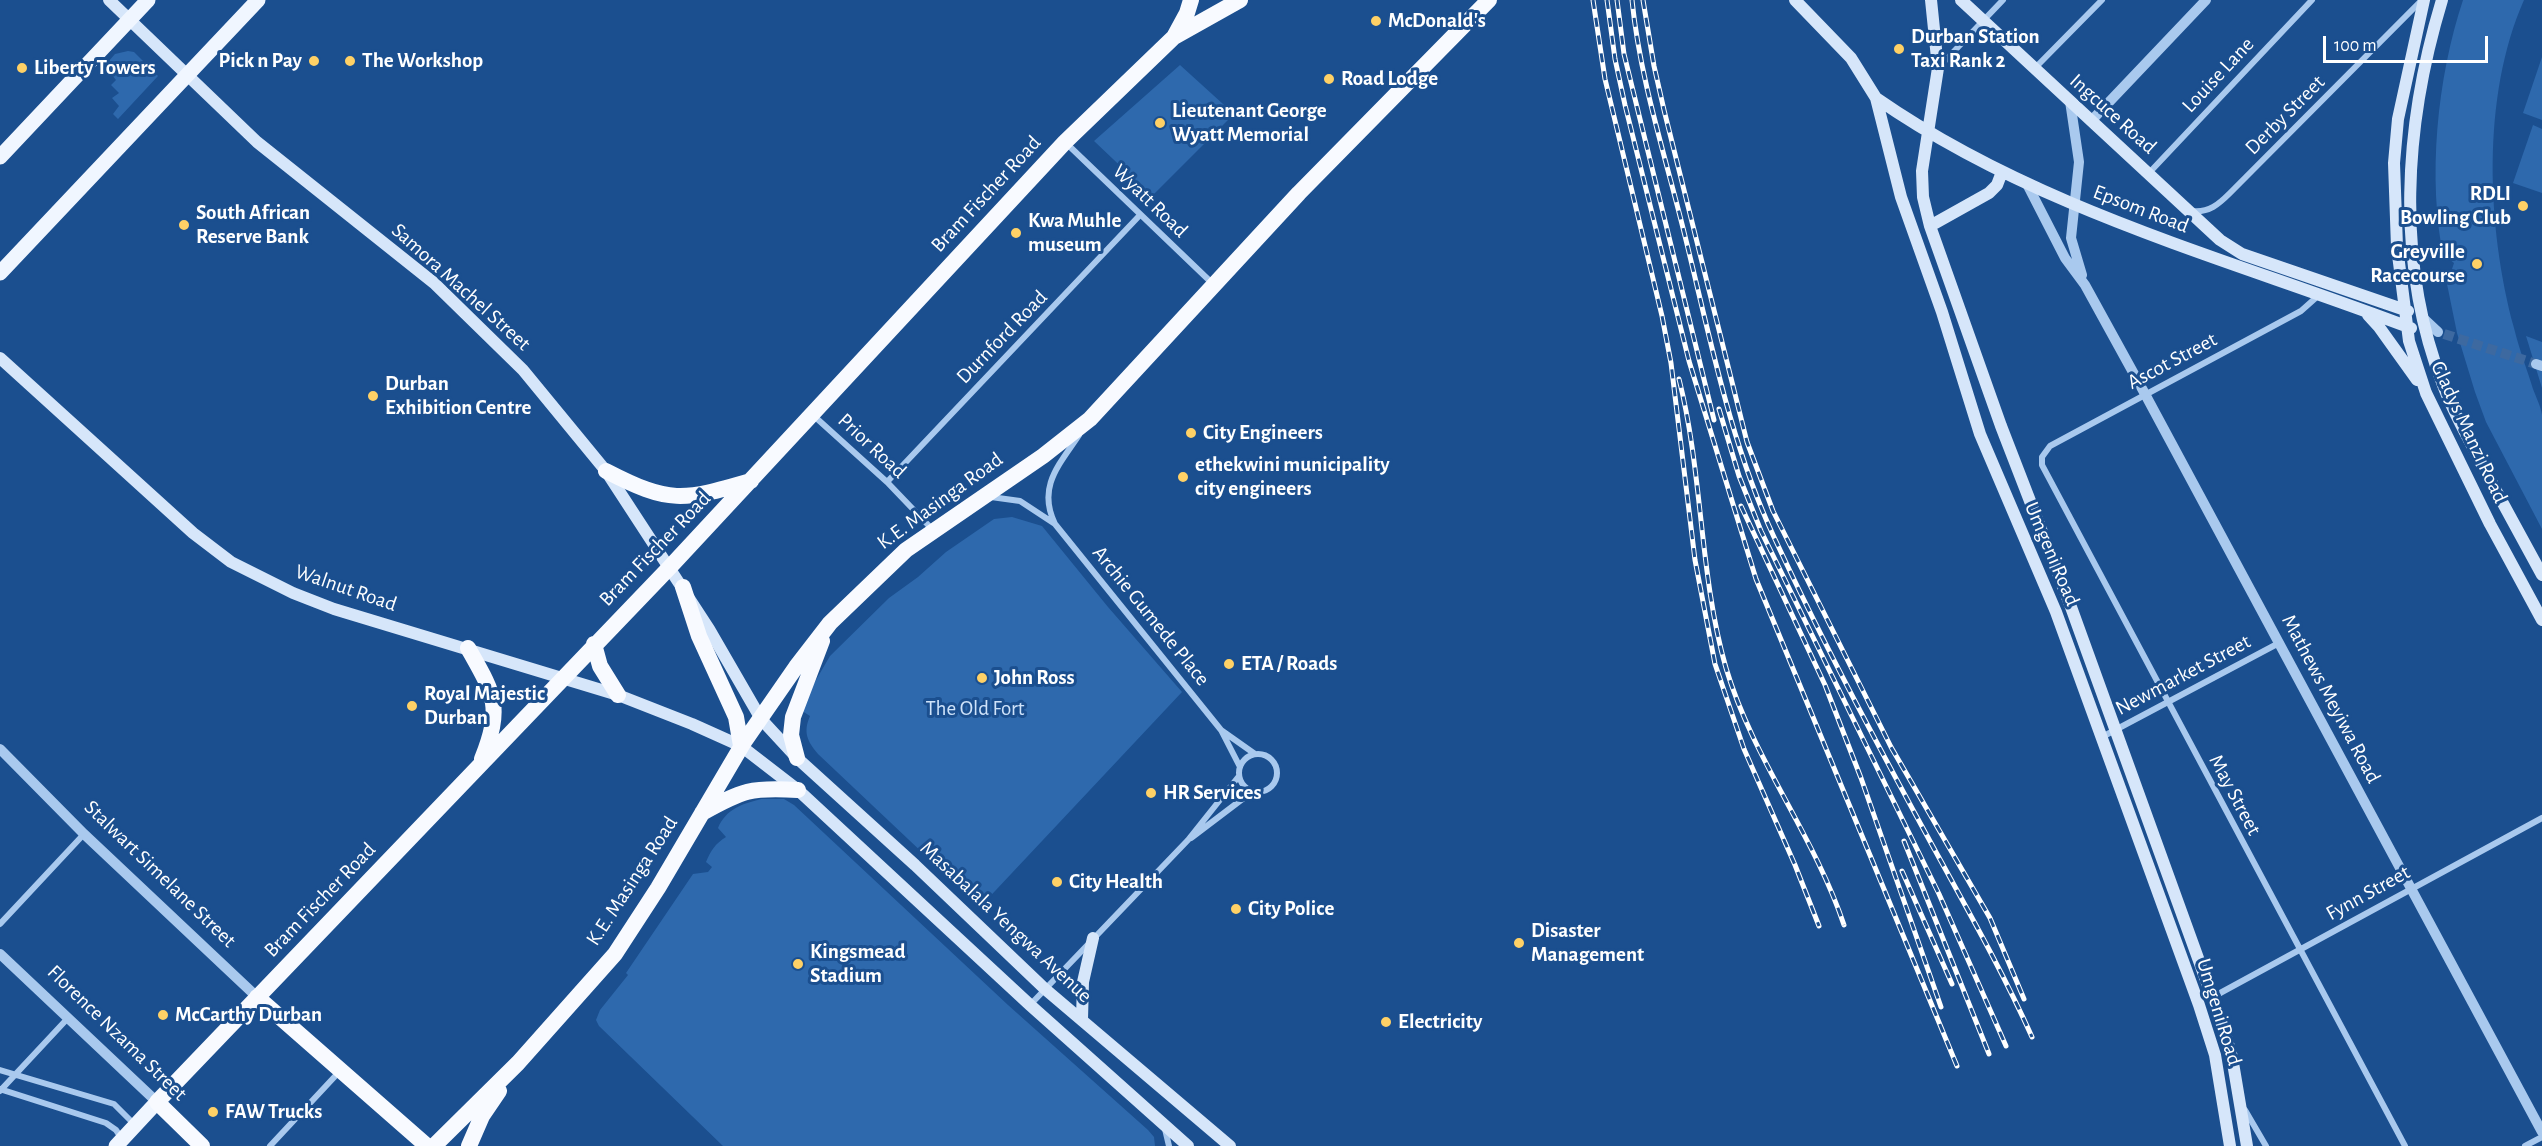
<!DOCTYPE html>
<html>
<head>
<meta charset="utf-8">
<style>
	body { margin:0 }
	#map { position:relative; width:2542px; height:1146px; overflow:hidden; background:#1b4f8f; font-family:"Alegreya Sans",sans-serif }
	canvas { display:block }
	.scale { position:absolute; left:2323px; top:36px; width:165px; height:27px; box-sizing:border-box; border:3px solid #fff; border-top:0; padding-left:8px; font-size:18px; line-height:21px; white-space:nowrap; color:#fff; -webkit-text-stroke:4px #1b4f8f; paint-order:stroke }
</style>
</head>
<body>
<div id="map">
<canvas width="2542" height="1146"></canvas>
<div class="scale">100 m</div>
</div>
<script>
const g = document.querySelector('canvas').getContext('2d');
g.lineJoin = 'round';
function fill(path, color) { g.fillStyle = color; g.fill(path, 'evenodd'); }
function stroke(path, color, width, dash) { g.strokeStyle = color; g.lineWidth = width; g.lineCap = dash ? 'butt' : 'round'; g.setLineDash(dash || []); g.stroke(path); }
function drawText(font, color, halo, rows, align = 'center') {
  g.font = font + ' "Alegreya Sans",sans-serif'; g.lineWidth = 6; g.setLineDash([]); g.textBaseline = 'middle'; g.strokeStyle = halo; g.fillStyle = color; for (const [text, x, y, turn = 0] of rows) {
    g.save(); g.translate(x, y); g.rotate((+turn || 0) * Math.PI / 180); g.textAlign = isNaN(turn) ? turn : align; if (halo) g.strokeText(text, 0, 0); g.fillText(text, 0, 0); g.restore();
  }
}
fill(new Path2D(`
	M2463 0H2524C2481 97 2487 228 2514 328 2519 349 2527 369 2533 389 2536 397 2541 407 2542 415 2542 449 2542 494 2542 529L2486 422 2475 392 2457 333 2447 284 2454 263 2449 259 2444 260C2427 179 2437 78 2463 0Z
	M128 51 134 52 158 76 118 119 113 114 119 106 112 98 119 93 111 85 116 80 112 75 114 71 108 62 115 54Z
	M2542 57V120L2523 113Z
	M1180 65 1234 114 1152 196 1094 141Z
	M2533 125 2542 129V193L2513 183Z
	M2526 336 2542 342V388Z
	M1012 517 1042 526 1108 607 1182 692 980 907 818 754C807 741 803 732 810 716L799 709 830 656 889 598 918 577 946 552 994 519Z
	M761 799H784L794 805 1008 1005 1148 1130 1154 1137 1155 1146H723L599 1026 596 1020 600 1010 628 975 626 973 693 874 708 872 712 867 706 862C711 850 715 844 726 837L718 828C726 809 742 804 761 799Z`), '#2e69ad');
stroke(new Path2D(`
	M2444 334 2536 364`), '#3d69a0', 10, [10, 5]);
stroke(new Path2D(`
	M1939 67 2003 0
	M2035 68 2102 0
	M1065 142 1213 284
	M2149 173 2312 0
	M2192 211C2209 213 2219 204 2230 193L2422 0
	M2319 295 2301 311 2050 446 2042 457V465L2405 1146
	M814 416 887 482 932 529
	M1079 435C1059 465 1037 487 1055 524L1221 730 1255 754
	M887 482 1140 215
	M991 497 1020 501 1055 524
	M1221 730 1240 767
	M2102 737 2279 643
	M1239 773a19 19 0 1 1 38 0a19 19 0 1 1-38 0Z
	M1191 838 1253 791
	M0 924 84 834
	M2211 998 2542 818
	M1030 1005 1188 840 1239 776
	M0 1070 114 1104 135 1125
	M0 1089 106 1123 116 1130 122 1139
	M0 1091 68 1018
	M2245 1110 2266 1146
	M1165 1129 1169 1146
	M270 1146 339 1072
	M2525 1146 2542 1137`), '#a9c9ee', 6);
stroke(new Path2D(`
	M2070 101 2079 162 2071 238 2082 275
	M2092 120 2206 0
	M2027 184 2065 258 2085 285 2145 394 2542 1132
	M2423 318 2438 332
	M2536 364 2542 366
	M0 749 84 834 257 997
	M0 954 157 1102`), '#a9c9ee', 10);
stroke(new Path2D(`
	M109 0 257 142 434 283 523 370 606 471 709 629 761 719 797 758 915 865 1045 989 1230 1146
	M1795 0 1851 58 1876 98 1901 197 1942 312 1980 434 2056 612 2199 1005 2215 1055 2230 1146
	M1931 0 1938 68 1922 171 1923 197 1930 226 2001 426 2071 607 2224 1030 2232 1057 2247 1146
	M1961 0 2220 240 2242 254 2408 311
	M2424 0 2398 119 2394 163 2397 247 2409 341 2426 393 2490 524 2542 620
	M2442 0C2404 125 2395 262 2443 385 2453 412 2468 437 2481 463 2501 500 2522 538 2542 575
	M1876 98C2037 210 2230 259 2411 328
	M1930 226 1989 193 1997 185 2002 172
	M2368 315 2379 327 2417 380
	M0 358 193 533 231 562 293 593 334 609 618 695 692 724 741 746 798 790 1030 1005 1188 1146
	M1082 1019 1083 982 1093 938`), '#d6e6fa', 12);
stroke(new Path2D(`
	M0 157 148 0
	M0 273 258 0
	M116 1146 157 1102`), '#f0f6ff', 15);
stroke(new Path2D(`
	M1174 37 1187 13 1191 0
	M606 471C670 504 682 501 751 481
	M683 587 699 636 736 717 741 746
	M594 644 600 666 618 695
	M468 648C494 694 503 706 482 759
	M797 758 791 735 793 717 822 641
	M702 813C743 790 751 787 798 790
	M257 997 427 1146
	M202 1146 157 1102 670 567 1065 142 1174 37 1240 0
	M434 1146 518 1063 615 954 658 888 744 742 796 667 830 623 906 550 1043 456 1090 419 1299 193 1489 0
	M469 1146 482 1116 499 1091`), '#f8faff', 16);
const rail = new Path2D(`
	M1593 0 1605 79 1662 316 1671 363 1695 560 1715 664 1744 749 1795 865 1819 926
	M1607 0 1615 59 1625 105 1689 361 1756 579 1957 1066
	M1617 0 1624 54 1714 420
	M1632 0C1640 80 1666 158 1685 236 1710 337 1730 442 1774 537 1822 641 1876 742 1931 843 1966 907 2002 970 2032 1037
	M1643 0 1654 66 1664 110 1747 442 1773 511 1891 747 1990 918 2024 999
	M1679 379C1703 474 1699 574 1726 668 1753 759 1814 835 1844 925
	M1719 409 1739 476 1761 531 1939 894 2006 1046
	M1741 506 1825 685 1861 778 1941 1007
	M1904 841 1989 1054
	M1902 871 1952 984`);
stroke(rail, '#fff', 5);
stroke(rail, '#1b4f8f', 3, [9]);
for (const [x, y, r, color] of [
	[1376,21,6,"#ffd166"],
	[1899,49,6,"#ffd166"],
	[314,61,6,"#ffd166"],
	[350,61,6,"#ffd166"],
	[22,68,6,"#ffd166"],
	[1329,79,6,"#ffd166"],
	[1160,123,6,"#ffd166"],
	[2523,206,6,"#ffd166"],
	[184,225,6,"#ffd166"],
	[1016,233,6,"#ffd166"],
	[2477,264,6,"#ffd166"],
	[373,396,6,"#ffd166"],
	[1191,433,6,"#ffd166"],
	[1183,477,6,"#ffd166"],
	[1229,664,6,"#ffd166"],
	[982,678,6,"#ffd166"],
	[412,706,6,"#ffd166"],
	[1151,793,6,"#ffd166"],
	[1057,882,6,"#ffd166"],
	[1236,909,6,"#ffd166"],
	[1519,943,6,"#ffd166"],
	[798,964,6,"#ffd166"],
	[163,1015,6,"#ffd166"],
	[1386,1022,6,"#ffd166"],
	[213,1112,6,"#ffd166"]
]) { const dot = new Path2D(); dot.arc(x, y, r, 0, 2 * Math.PI); g.fillStyle = color; g.fill(dot); stroke(dot, '#1b4f8f', 2); }
drawText('bold 21px', '#fff', '#1b4f8f', [
	["McDonald's",1388,21],
	["Durban Station",1911,37],
	["Taxi Rank 2",1911,61],
	["Pick n Pay",302,61,"right"],
	["The Workshop",362,61],
	["Liberty Towers",34,68],
	["Road Lodge",1341,79],
	["Lieutenant George",1172,111],
	["Wyatt Memorial",1172,135],
	["RDLI",2511,194,"right"],
	["Bowling Club",2511,218,"right"],
	["South African",196,213],
	["Reserve Bank",196,237],
	["Kwa Muhle",1028,221],
	["museum",1028,245],
	["Greyville",2465,252,"right"],
	["Racecourse",2465,276,"right"],
	["Durban",385,384],
	["Exhibition Centre",385,408],
	["City Engineers",1203,433],
	["ethekwini municipality",1195,465],
	["city engineers",1195,489],
	["ETA / Roads",1241,664],
	["John Ross",994,678],
	["Royal Majestic",424,694],
	["Durban",424,718],
	["HR Services",1163,793],
	["City Health",1069,882],
	["City Police",1248,909],
	["Disaster",1531,931],
	["Management",1531,955],
	["Kingsmead",810,952],
	["Stadium",810,976],
	["McCarthy Durban",175,1015],
	["Electricity",1398,1022],
	["FAW Trucks",225,1112]
], 'left');
drawText('21px', '#fff', '#1b4f8f', [
	["Louise Lane",2218,75,-47],
	["Ingcuce Road",2113,114,42],
	["Derby Street",2285,115,-45],
	["Bram Fischer Road",986,194,-47],
	["Wyatt Road",1150,201,44],
	["Epsom Road",2141,209,21],
	["Samora Machel Street",461,287,42],
	["Durnford Road",1002,337,-46],
	["Ascot Street",2172,361,-28],
	["Gladys Manzi Road",2469,432,65],
	["Prior Road",872,446,43],
	["K.E. Masinga Road",940,501,-36],
	["Bram Fischer Road",655,549,-46],
	["Umgeni Road",2052,554,67],
	["Walnut Road",346,588,19],
	["Archie Gumede Place",1151,616,51],
	["Newmarket Street",2183,675,-28],
	["Mathews Meyiwa Road",2331,699,62],
	["May Street",2235,795,62],
	["Stalwart Simelane Street",160,874,44],
	["K.E. Masinga Road",632,881,-57],
	["Fynn Street",2368,893,-29],
	["Bram Fischer Road",320,900,-46],
	["Masabalala Yengwa Avenue",1006,922,43],
	["Umgeni Road",2219,1012,73],
	["Florence Nzama Street",117,1033,44]
]);
drawText('21px', '#cfe3fa', '#1b4f8f', [
	["The Old Fort",975,709]
]);
</script>
</body>
</html>
